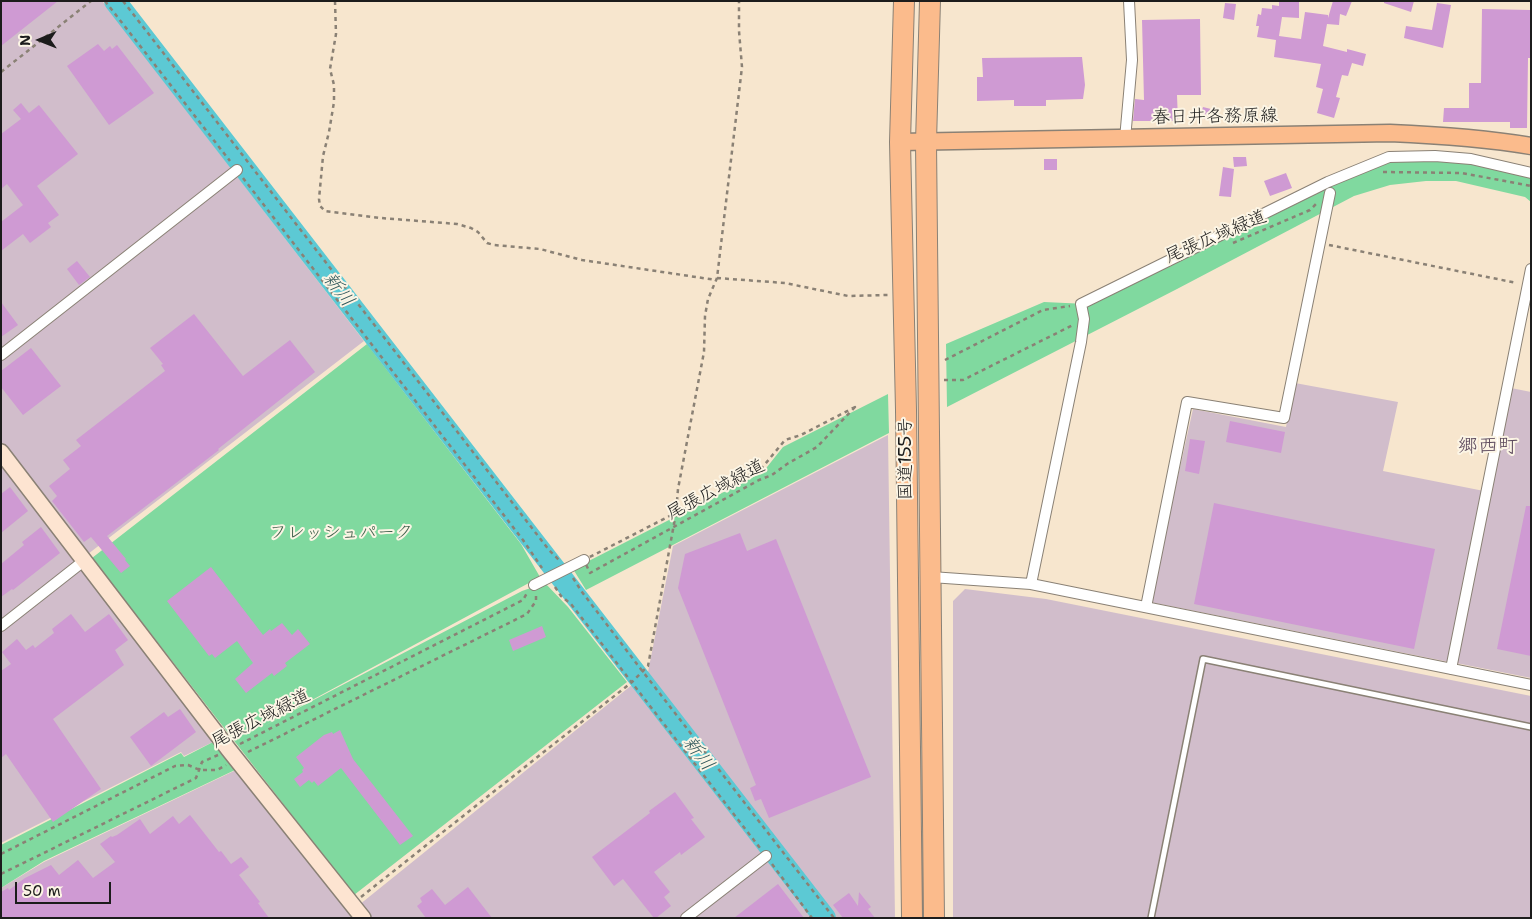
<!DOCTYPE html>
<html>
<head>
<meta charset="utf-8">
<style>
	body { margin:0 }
	#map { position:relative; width:1532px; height:919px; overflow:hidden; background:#f7e6ce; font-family:"Shantell Sans",sans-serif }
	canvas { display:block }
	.frame { position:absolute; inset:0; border:2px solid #1c1c1c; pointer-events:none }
	.north { position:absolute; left:15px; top:15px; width:50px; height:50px; -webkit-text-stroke:4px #fcf5e5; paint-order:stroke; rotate:269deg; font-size:14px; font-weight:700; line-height:20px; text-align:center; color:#1c1c1c }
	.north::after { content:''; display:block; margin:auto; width:18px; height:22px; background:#1c1c1c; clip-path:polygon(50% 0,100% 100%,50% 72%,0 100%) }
	.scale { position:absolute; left:15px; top:882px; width:96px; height:22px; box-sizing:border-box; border:2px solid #1c1c1c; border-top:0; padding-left:6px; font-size:15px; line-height:18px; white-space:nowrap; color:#1c1c1c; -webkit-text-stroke:4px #fcf5e5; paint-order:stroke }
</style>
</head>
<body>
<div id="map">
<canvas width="1532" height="919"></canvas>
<div class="frame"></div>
<div class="north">N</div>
<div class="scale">50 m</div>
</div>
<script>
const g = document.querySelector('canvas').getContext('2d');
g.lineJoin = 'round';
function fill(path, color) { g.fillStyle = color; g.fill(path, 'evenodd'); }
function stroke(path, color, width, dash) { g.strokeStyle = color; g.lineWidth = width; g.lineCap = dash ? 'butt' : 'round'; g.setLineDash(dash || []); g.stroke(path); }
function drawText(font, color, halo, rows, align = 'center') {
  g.font = font + ' "Shantell Sans","Klee One",sans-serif'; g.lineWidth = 4; g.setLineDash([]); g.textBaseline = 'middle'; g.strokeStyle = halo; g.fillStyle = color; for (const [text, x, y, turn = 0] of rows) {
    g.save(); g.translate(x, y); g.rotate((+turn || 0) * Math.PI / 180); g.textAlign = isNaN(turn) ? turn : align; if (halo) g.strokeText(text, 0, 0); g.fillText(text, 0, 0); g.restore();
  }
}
fill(new Path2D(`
	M1 1 103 2 364 341 88 554 215 741 184 756 181 752 1 843Z
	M1295 383 1398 402 1383 471 1484 491 1449 662 1150 602 1193 409 1286 427Z
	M1511 388 1531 392V678L1456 663Z
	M888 435 895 918H1V888L44 862 236 770 343 906 359 905 648 672 673 546Z
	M965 589 1046 599 1531 696V918H953V601Z`), '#d1bdcb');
fill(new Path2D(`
	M1435 160 1470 163 1531 176V202L1525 197 1456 181H1426L1390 185 1354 196 1177 289 947 407 946 344 1044 302 1087 304 1322 188 1379 165 1393 161Z
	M367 344 521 544 540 577 262 727 522 591 545 583 568 607 627 682 354 895 92 558Z
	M888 394 889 433 586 590 573 569 763 472 783 447Z
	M215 741 235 770 44 861 1 888V845L181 753 184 757Z`), '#80d99f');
stroke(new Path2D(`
	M115 1 825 918`), '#5cc9d4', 22);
fill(new Path2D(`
	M1 1H58L1 46Z
	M1279 1H1299V18L1282 17 1279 36 1301 39 1305 12 1328 15V18L1333 1H1352L1346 16 1340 14 1339 25 1327 24 1323 46 1347 52V49L1366 54 1363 66 1352 63 1348 76 1342 75 1336 97 1340 98 1334 118 1317 113 1323 89 1316 87 1321 64 1274 57 1276 40 1257 37 1259 26H1256L1258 14 1261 15 1262 8 1272 9V5L1279 6Z
	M1384 1H1414L1411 12 1384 3Z
	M1225 3 1236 4 1234 20 1223 18Z
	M1437 3 1451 5 1443 48 1404 38 1406 26 1432 30Z
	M1482 9 1531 10V58H1528L1527 128H1510V122H1443L1444 108H1469V83H1481Z
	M1200 19 1201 95H1177L1178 121H1133L1135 99 1144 100 1142 20Z
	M98 44 104 51 110 46 112 49 117 45 154 93 109 125 67 66Z
	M1082 57 1085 85 1083 99 1046 100V106H1014V100L977 101V77H983L982 58Z
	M21 103 29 113 39 105 78 154 37 186 59 215 48 223 51 227 30 243 23 234 1 251V222L23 205 7 184 1 189V134L21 119 13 110Z
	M1203 107 1215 110 1212 121 1200 118Z
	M1233 157H1246L1247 166 1234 167Z
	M1044 159H1057V170H1044Z
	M1223 167 1234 169 1231 197 1219 196Z
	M1286 173 1292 188 1270 196 1264 181Z
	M77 261 90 277 79 285 67 269Z
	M1 302 18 325 1 337Z
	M194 314 243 376 290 340 315 372 218 449 219 450 107 536 126 559 125 560 130 566 121 573 91 537 84 542 52 501 57 496 49 486 70 469 63 460 81 446 76 440 165 371 161 365 163 364 150 348Z
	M31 348 61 386 23 415 1 387V371Z
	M1230 421 1285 432 1281 453 1226 442Z
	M1190 439 1205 441 1199 474 1185 471Z
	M10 487 28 511 1 533V494Z
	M1214 503 1435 549 1414 649 1194 604Z
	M1526 506H1531V656L1497 649Z
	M41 527 60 553 13 590 12 589 1 597V564L24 545 22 542Z
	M740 533 747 551 776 539 871 777 769 818 761 799 755 801 750 788 756 785 678 588 685 554Z
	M211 567 263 635 270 629 271 631 282 623 292 635 298 629 310 644 285 663 287 666 274 676 272 673 246 693 235 679 253 663 237 641 215 658 212 654 209 656 167 601Z
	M71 614 85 632 109 614 128 640 115 650 124 665 53 719 101 789 53 822 6 754 1 758V671L11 664 2 652 17 639 26 650 33 645 35 648 54 633 52 629Z
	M542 626 546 637 513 651 509 640Z
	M180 709 196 732 151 766 130 737 164 712 168 717Z
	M340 730 353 759 413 836 400 845 341 768 318 786 314 781 312 783 309 780 300 787 294 779 303 772 302 770 304 768 296 757 324 735 332 732 333 734Z
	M675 792 694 818 691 819 705 837 681 855 680 852 654 872 670 892 664 897 671 906 656 918H654L623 879 614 886 592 857 650 813 649 811Z
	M190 815 219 852 221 851 231 864 241 857 249 867 239 875 260 902 258 903 269 918H1V892L8 888 9 890 25 878 51 865 59 875 78 860 93 878 115 862 100 844 111 836 112 837 117 835 140 819 150 834 173 816 179 824Z
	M778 884 804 918H734Z
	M468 887 492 918H426L417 906 422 902 420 898 432 889 445 905Z
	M859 892 871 907 868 909 875 918H843L833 905 849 893 858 906Z`), '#cf9ad3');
const lane = new Path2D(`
	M1151 918 1203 659 1531 727`);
const street = new Path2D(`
	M1125 139 1132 60 1129 1
	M1 355 237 170
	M931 577 1031 584 1531 685
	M1031 584 1081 342 1084 319 1081 304 1328 182 1389 157 1435 156 1471 159 1531 173
	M534 585 584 560
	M1146 607 1187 402 1284 418 1330 193
	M1 626 85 560
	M1451 669 1531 269
	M686 918 766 856`);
const secondary = new Path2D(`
	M1 452 229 750 363 918`);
const primary = new Path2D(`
	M900 142 1390 133C1438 135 1484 138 1531 146`);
const highway = new Path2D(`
	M904 1 900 142 906 410 912 918
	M930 1 926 142 934 918`);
stroke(lane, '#8a8175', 8);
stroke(street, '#8a8175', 12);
stroke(secondary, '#8a8175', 18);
stroke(primary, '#8a8175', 19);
stroke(highway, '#8a8175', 22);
stroke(new Path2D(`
	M105 1 230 161
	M123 1 549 550 559 560
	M335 1 336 34 330 69 334 85V102L329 132 323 156 319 199 320 206 325 211 381 218 457 224 471 228 478 232 487 243 494 245 540 249 582 260 716 280
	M1 72 91 1
	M1383 172 1462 173 1531 186
	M243 178 523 540 542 568
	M1233 243 1310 210 1316 204
	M1329 245 1517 283
	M717 278 785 283 848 296 888 295
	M945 360 1043 310 1070 306
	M944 380H963L1073 325
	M855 407 817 447 787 464 772 475 759 480 590 573 584 560 761 469 785 440 801 435Z
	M573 578 582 592 640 668 834 918
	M555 587 561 596 571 604 760 848
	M240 744 523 600 527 593
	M248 752 527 614 536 601V596
	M1 854 175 766 188 765 200 770H217L226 765
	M772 864 812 918
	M1 874 196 778 202 762 218 755
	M361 897 632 682 648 666 676 513 678 489 704 352 705 316 708 299 717 278 742 67 739 31V1`), '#8a8175', 2.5, [4, 4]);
stroke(lane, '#fff', 5);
stroke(street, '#fff', 10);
stroke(secondary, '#fde4d1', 15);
stroke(primary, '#fbbb8c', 16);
stroke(highway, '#fbbb8c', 20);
drawText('18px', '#1c1c1c', '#fcf5e5', [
	["春日井各務原線",1215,117,-1],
	["尾張広域緑道",1216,237,-23],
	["国道155号",906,459,-90],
	["尾張広域緑道",716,490,-28],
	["尾張広域緑道",261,719,-27]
]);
drawText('18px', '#3f5e4a', '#fcf5e5', [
	["フレッシュパーク",341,533]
]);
drawText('italic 19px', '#32595c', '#fcf5e5', [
	["新川",338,290,52],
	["新川",698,754,52]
]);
drawText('20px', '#5b485c', '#fcf5e5', [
	["郷西町",1488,447]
]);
</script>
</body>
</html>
